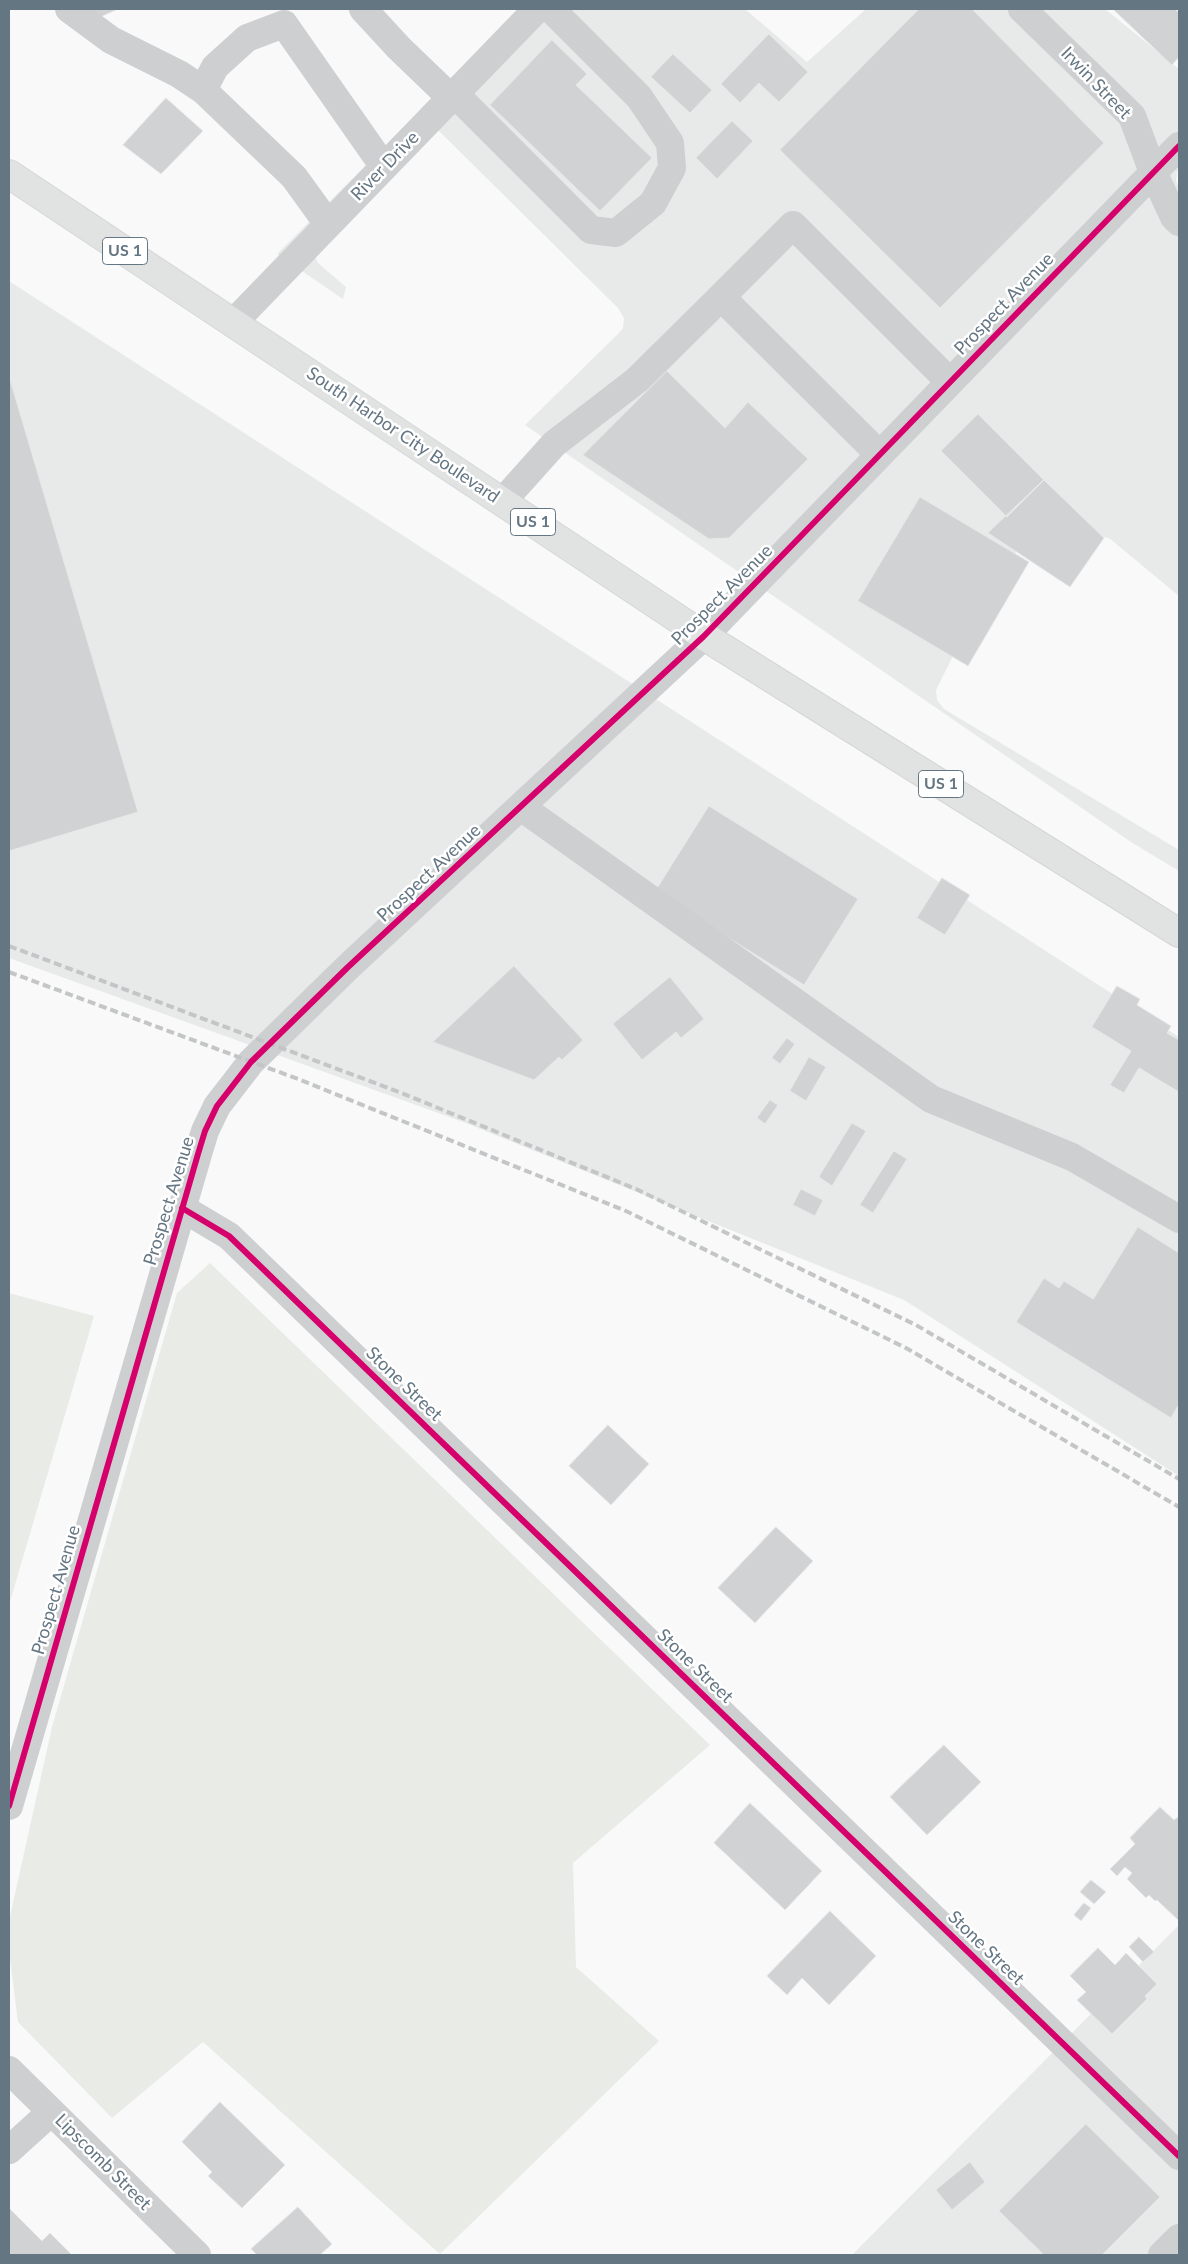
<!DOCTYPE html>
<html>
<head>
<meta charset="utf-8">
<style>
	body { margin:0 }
	#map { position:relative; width:1188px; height:2264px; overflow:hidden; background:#f9f9f9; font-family:Lato,sans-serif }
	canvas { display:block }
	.frame { position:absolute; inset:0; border:10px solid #657683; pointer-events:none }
</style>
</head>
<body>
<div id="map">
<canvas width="1188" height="2264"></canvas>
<div class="frame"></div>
</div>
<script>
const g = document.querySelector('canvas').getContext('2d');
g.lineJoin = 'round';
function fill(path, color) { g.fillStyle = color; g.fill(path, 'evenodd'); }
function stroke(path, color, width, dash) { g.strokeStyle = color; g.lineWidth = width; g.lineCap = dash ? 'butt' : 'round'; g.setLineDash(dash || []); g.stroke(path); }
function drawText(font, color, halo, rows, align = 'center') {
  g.font = font + ' Lato,sans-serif'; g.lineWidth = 5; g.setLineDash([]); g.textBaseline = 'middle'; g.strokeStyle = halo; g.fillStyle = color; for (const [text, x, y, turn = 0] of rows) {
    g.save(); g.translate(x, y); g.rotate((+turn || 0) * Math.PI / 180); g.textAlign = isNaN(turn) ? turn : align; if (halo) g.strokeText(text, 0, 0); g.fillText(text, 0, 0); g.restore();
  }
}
fill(new Path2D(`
	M522 9H745L807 62 866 9H1105L1179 69V169L1177 172 1176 181 1179 188V596L1109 538 1103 537 1093 541 1018 549 953 656 936 690 937 700 944 709 1179 850V871L1131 842 525 425 620 332 623 328 624 318 618 308 439 131 428 129 317 249 316 259 319 264 346 287 343 299 277 254Z
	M9 281 1179 1037V1476L904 1300 463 1122 9 958Z
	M1179 1925V2255H852Z`), '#e8e9e9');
fill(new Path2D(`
	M210 1263 710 1745 573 1863 576 1967 659 2041 440 2254 203 2042 112 2118 18 2022 9 1951V1921L52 1727 177 1293Z
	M9 1293 94 1316 9 1605Z`), '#e8ebe6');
const building = new Path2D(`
	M91 9H118L96 19Z
	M919 9H972L1104 143 940 308 780 150Z
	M1113 9H1175L1179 13V57L1172 65Z
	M769 34 808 72 779 102 759 83 740 103 721 84Z
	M552 40 587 74 576 85 652 158 600 211 490 105Z
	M673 54 712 90 690 113 651 77Z
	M166 98 203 131 161 174 123 145Z
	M732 121 753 141 717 179 696 158Z
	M667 371 725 428 748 402 808 459 729 538 709 539 583 455Z
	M9 376 138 812 9 851Z
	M978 414 1044 480 1007 517 941 451Z
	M1044 480 1104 538 1070 587 988 533Z
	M920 497 1029 562 968 666 858 601Z
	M709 806 858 899 804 985 655 892Z
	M942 878 970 895 945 935 917 918Z
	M514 966 583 1040 562 1060 559 1057 534 1080 433 1042Z
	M670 977 704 1019 681 1038 676 1032 642 1060 613 1024Z
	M1117 986 1140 999 1137 1005 1171 1026 1167 1033 1179 1040V1092L1139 1068 1124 1093 1110 1085 1131 1051 1092 1027Z
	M787 1038 795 1044 780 1064 772 1058Z
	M809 1057 826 1067 806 1101 790 1091Z
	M770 1100 778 1105 765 1124 757 1118Z
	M852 1123 866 1131 832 1186 819 1177Z
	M894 1151 907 1159 873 1213 860 1205Z
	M801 1189 823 1200 815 1216 793 1205Z
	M1138 1227 1179 1253V1404L1171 1418 1016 1322 1044 1278 1059 1288 1064 1281 1093 1299Z
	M608 1425 649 1464 611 1505 569 1466Z
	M776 1527 813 1561 755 1623 718 1588Z
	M944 1745 981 1782 927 1835 890 1797Z
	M750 1803 822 1871 785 1910 714 1843Z
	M1160 1807 1174 1820 1178 1817 1179 1818V1921L1157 1900 1155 1901 1149 1895 1146 1898 1127 1879 1132 1873 1125 1867 1117 1876 1110 1869 1135 1844 1130 1838Z
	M1091 1880 1106 1892 1094 1904 1080 1892Z
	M1084 1903 1091 1908 1081 1921 1074 1915Z
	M830 1911 876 1956 829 2005 802 1978 787 1995 767 1976Z
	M1139 1937 1154 1952 1143 1962 1129 1947Z
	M1098 1948 1115 1965 1126 1953 1157 1984 1145 1996 1147 1999 1112 2034 1077 2000 1086 1992 1070 1976Z
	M220 2102 285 2165 242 2208 208 2176 212 2172 182 2142Z
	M1086 2124 1160 2197 1102 2255H1044L999 2211Z
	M970 2162 985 2182 952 2210 936 2190Z
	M298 2207 332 2244 320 2255H257L251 2249Z
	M9 2208 42 2241 50 2233 72 2255H9Z`);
fill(building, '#d0d2d3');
stroke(building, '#e8e8e8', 1);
const major = new Path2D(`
	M9 174 704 636 1179 933`);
stroke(major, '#d5d6d7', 30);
stroke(new Path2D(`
	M69 9 111 40 179 74 203 90
	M363 9 399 48 451 98
	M1022 9 1132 116 1153 172 1174 217 1179 222
	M455 94 591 230 616 233 653 203 672 168 670 143 639 97 551 9
	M328 224 294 177 203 90 215 67 247 38 284 24 384 167
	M233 323 537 9
	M879 454 721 297 793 225 950 382
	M502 502 554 444 637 380 721 297
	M521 807 931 1099 1072 1157 1179 1219
	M182 1208 229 1236 1179 2156
	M9 1806 198 1154 205 1131 217 1106 251 1062 348 967 704 636 1179 146
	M9 2070 197 2255
	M9 2150 51 2112
	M1162 2255 1179 2238`), '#cecfd0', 28);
stroke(major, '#e1e2e2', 28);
stroke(new Path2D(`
	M9 946 399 1092 636 1189 916 1325 1179 1479
	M9 972 298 1079 626 1211 906 1348 1179 1507`), '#c3c5c6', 4, [8, 4]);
stroke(new Path2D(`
	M182 1208 229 1236 1179 2156
	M9 1806 198 1154 205 1131 217 1106 251 1062 348 967 704 636 1179 146`), '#d6006c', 6);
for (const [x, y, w] of [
	[125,251,45],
	[533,522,45],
	[941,784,45]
]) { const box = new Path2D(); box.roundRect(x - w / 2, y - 13.5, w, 27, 4); g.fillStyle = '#fff'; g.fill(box); stroke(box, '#657683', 1); }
drawText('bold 16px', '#657683', null, [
	["US 1",125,251],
	["US 1",533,522],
	["US 1",941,784]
]);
drawText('18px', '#657683', '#fff', [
	["Irwin Street",1096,83,46],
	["River Drive",385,166,-46],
	["Prospect Avenue",1004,304,-46],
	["South Harbor City Boulevard",403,435,34],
	["Prospect Avenue",722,595,-45],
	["Prospect Avenue",429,873,-43],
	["Prospect Avenue",169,1201,-73],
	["Stone Street",404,1384,44],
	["Prospect Avenue",56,1590,-74],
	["Stone Street",695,1666,44],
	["Stone Street",986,1948,44],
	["Lipscomb Street",103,2162,45]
]);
</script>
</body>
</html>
